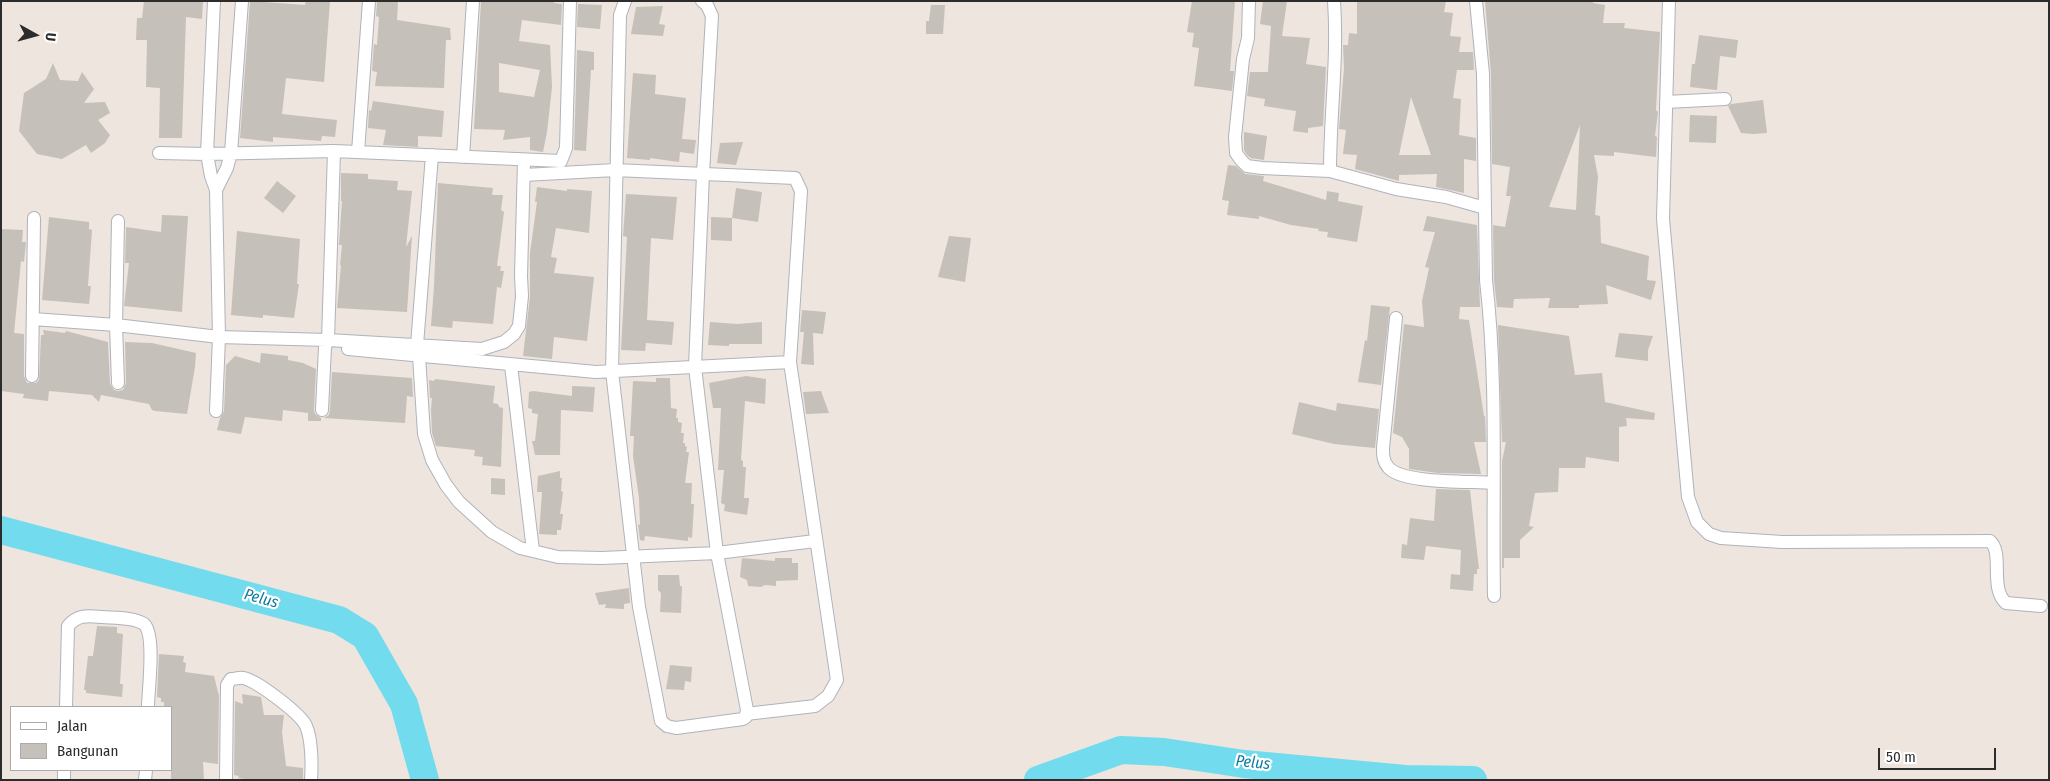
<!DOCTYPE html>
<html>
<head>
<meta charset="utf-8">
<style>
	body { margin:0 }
	#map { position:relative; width:2050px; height:781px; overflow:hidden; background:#ede5de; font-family:"Fira Sans Condensed",sans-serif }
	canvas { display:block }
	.frame { position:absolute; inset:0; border:2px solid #2c2c2c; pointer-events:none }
	.legend { position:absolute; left:10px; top:706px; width:162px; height:65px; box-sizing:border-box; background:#fff; border:1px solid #ababab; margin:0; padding:6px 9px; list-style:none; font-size:15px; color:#2c2c2c }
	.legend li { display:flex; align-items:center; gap:10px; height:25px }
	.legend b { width:25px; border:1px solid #ababab }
	.north { position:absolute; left:10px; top:10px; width:50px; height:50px; -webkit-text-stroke:4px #fff; paint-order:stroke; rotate:97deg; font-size:14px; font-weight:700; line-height:20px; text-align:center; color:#2c2c2c }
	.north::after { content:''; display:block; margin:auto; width:18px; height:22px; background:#2c2c2c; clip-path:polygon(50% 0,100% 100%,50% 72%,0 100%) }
	.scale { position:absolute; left:1878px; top:748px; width:118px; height:22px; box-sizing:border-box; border:2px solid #2c2c2c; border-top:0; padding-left:6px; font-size:15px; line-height:18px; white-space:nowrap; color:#2c2c2c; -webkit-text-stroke:4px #fff; paint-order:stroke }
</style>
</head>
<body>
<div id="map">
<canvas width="2050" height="781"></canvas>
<div class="frame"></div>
<ul class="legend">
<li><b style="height:6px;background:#fff"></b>Jalan</li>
<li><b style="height:14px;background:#c6c0ba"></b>Bangunan</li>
</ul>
<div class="north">U</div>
<div class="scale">50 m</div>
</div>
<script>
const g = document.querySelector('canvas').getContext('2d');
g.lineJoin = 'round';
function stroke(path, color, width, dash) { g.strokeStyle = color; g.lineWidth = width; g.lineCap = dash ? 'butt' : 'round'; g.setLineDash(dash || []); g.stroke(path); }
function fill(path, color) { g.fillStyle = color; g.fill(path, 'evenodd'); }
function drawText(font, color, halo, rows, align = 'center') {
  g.font = font + ' "Fira Sans Condensed",sans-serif'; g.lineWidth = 4.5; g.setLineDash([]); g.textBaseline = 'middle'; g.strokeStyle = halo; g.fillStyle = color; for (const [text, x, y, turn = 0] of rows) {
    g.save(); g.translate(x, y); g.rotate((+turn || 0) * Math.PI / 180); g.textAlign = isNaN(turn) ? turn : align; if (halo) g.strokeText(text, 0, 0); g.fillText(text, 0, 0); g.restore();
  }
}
stroke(new Path2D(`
	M1 530 339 620 365 636 404 704 425 780
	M1038 780 1121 750 1164 752 1244 764 1405 779 1473 780`), '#72dbee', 28);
fill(new Path2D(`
	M144 1H203L202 19 186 17 182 138H159L160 88 146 87 147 40H136L137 18H142Z
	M250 1 305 5 306 1H330L324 82 286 78 282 114 337 120 335 137 322 136 321 141 273 137V142L240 138Z
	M398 1 397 20 450 28 451 40H446L444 88 375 86 377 72 372 71 374 44 377 45 379 17 376 16 377 2Z
	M481 1H554V3L562 4 561 25 522 20 519 41 550 45 552 87 547 132 543 152 530 150V137L503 140 505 130 474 129ZM499 63 540 70 534 97 499 92Z
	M1192 1H1235L1230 71H1234L1232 91 1194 86 1199 48 1192 47 1194 33 1187 32Z
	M1263 1H1287L1282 36 1310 38 1306 64 1326 67 1323 126 1308 128V133L1293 131 1296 111 1264 106 1265 99 1247 96 1250 72H1268L1271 26 1260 24Z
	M1357 1H1446L1444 12 1453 13 1450 36 1461 37 1459 52H1473L1474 70H1457L1453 98 1461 99 1459 135 1476 138V161L1464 159V193L1436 187 1437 174 1399 175V181L1355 169 1357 155 1343 154 1346 130 1339 129 1344 68 1343 45H1348L1349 33 1357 34ZM1411 97 1431 155H1399Z
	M1485 1H1593V3L1605 5 1603 23H1625L1624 28 1660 32 1656 110 1658 112 1655 136 1657 137 1656 157 1614 152V156L1594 155 1598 177 1595 215 1600 216 1601 243 1649 256 1647 280 1656 281 1651 300 1606 285 1608 304 1579 305V308H1548L1550 298 1514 299 1513 308 1497 307 1494 280 1493 225 1505 227 1511 196H1506L1510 167 1492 164 1491 74ZM1580 125 1576 210 1549 207Z
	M578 4 602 5 600 29 577 27Z
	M931 5H945L943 34H926V21H929Z
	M663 6 659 24 665 25 663 36 631 34 636 7Z
	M1699 35 1738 40 1736 58 1720 56 1717 90 1690 87 1692 64H1695Z
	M577 50 594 52V70H591L586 151 574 150Z
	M53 63 60 80 78 81 82 72 94 89 84 103 105 102 110 113 98 120 110 135 105 143 91 153 86 145 62 159 37 154 19 131 24 93 46 79Z
	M633 73 656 75 655 94 686 98 682 139 696 140 694 154 680 152 679 162 650 158V160L627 158Z
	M1763 100 1767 133 1753 134 1741 133 1728 106 1731 104Z
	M373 101 444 111 442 137 418 136V147L383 145 386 130 368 128 369 110 371 111Z
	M1690 115 1717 116 1716 143 1689 142Z
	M1244 132 1267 136 1264 160 1251 158 1247 155 1244 150Z
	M743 142 736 165 717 163 720 143Z
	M1228 165 1236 166 1245 174 1264 176 1263 181 1326 200 1327 191 1339 193 1338 201 1363 206 1357 242 1327 237 1328 232 1318 231 1319 229 1291 225 1259 216V219L1227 215 1229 201 1222 200Z
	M341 173 368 174V179L398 181 397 190 412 191 406 247 412 236 407 312 337 308 341 266 340 265 342 245H339L342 201H341Z
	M277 181 296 196 283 213 264 198Z
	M438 183 493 188 492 195H503L501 210 504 212 497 266H501L500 271H504L501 288 497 287 493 324 453 321 452 328 431 326 434 287Z
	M537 187 567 191V189L592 191 589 233 556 228 551 257 557 258 554 273 594 277 587 341 554 337 552 359 523 356 530 297V253L537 202H535Z
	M736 188 762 192 758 222 732 218Z
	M626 194 677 197 673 240 651 238 647 320 674 322 672 345 646 343 645 351 621 350 627 237 623 236Z
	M162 215 188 216 182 312 124 306 129 263H125L126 227 161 232Z
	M1427 216 1477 225 1480 307H1460L1459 319 1469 320 1484 416H1485L1486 442H1474L1481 474 1438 473 1409 469V449L1402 437 1393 433 1404 324 1424 327 1422 301 1429 268 1425 267 1435 232 1423 231Z
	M49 217 89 222V229L92 230 88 286H91L89 304 42 300Z
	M711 217 732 218V241L711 240Z
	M1 229 23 230 22 242H26L24 262 21 261 14 333 24 334V376L27 383H36L39 380 41 335H44L43 330 65 333 66 331 108 342 110 384 114 390 118 391 123 390 126 383 125 342 152 343 196 353 195 367 187 414 155 411 152 410 149 404 101 395 99 402 92 395 49 391 48 401 23 398 24 394 1 391Z
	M237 231 300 239 297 284H299L294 318 263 315V318L231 315Z
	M949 236 971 238 965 282 938 277Z
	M1371 305 1390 307 1381 385 1358 382 1365 340 1367 341Z
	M802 310 826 312 823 334 813 333 814 365 801 364 804 332H800Z
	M710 322 737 324 762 322V344H729V346L708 345Z
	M1498 325 1569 336 1575 375 1602 373 1605 402 1655 413 1654 420 1626 418 1627 426 1619 427V462L1586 457 1585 468H1559L1558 492 1535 493 1529 526 1534 527 1520 540V558H1504V568H1502V461L1506 442H1502Z
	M1619 333 1653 336 1648 350V361L1615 357Z
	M261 353 288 356V360L303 363 316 369 314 410 315 414 321 418V421H308V413L283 410 282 421 245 417 241 434 217 430 220 418 224 411 226 365 235 356 260 363Z
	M332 372 412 378 413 397 407 396 405 423 324 418 329 415 330 410Z
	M746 376 766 379 765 404 745 401 741 460 743 461V467H746L744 498H749V500L747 515 724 511 725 505 721 503 724 470H718L721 408H713L709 383Z
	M656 378H670L671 408 677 409 676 418H678V422L682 423 681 433H684L683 443H685V446L687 447 686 452H689L685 483H692L691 504H694L692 538 688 537V541L645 536 644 541 640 540 638 524 640 525 639 498 633 456 634 436H630L633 381 656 382Z
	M435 379 495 386 493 403 498 404 499 407 503 408 501 467 482 465 483 457 474 456 475 450 436 446 432 433 431 410 432 398H430L429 380 434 381Z
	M572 386 595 387 593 412 561 410 560 455H535L532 441H535L538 414 532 413V409L528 408 529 392 533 391 572 396Z
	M821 391 829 413 806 414 803 392Z
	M1299 402 1336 411 1337 403 1379 409 1375 448 1334 444 1292 434Z
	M560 471V478H562L561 491 563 492 560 514H563L561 530H557V535L539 534 542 492H537L538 476Z
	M491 478 505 479V495L491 494Z
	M1436 489 1470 490 1479 569H1477V574H1474L1473 591 1450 589 1451 574 1460 575 1461 550 1426 546 1424 560 1401 558 1402 544 1407 545 1410 518 1434 521Z
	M742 558 775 561V558H792V563H798V580L776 581V586L765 585 761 587 748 586 747 580 740 577Z
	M658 575H679L680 586H682L681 613 660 612 661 593 658 590Z
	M629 588 630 603 624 604V609L605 608 606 604 599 605 595 593Z
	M97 626 117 627V633L123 634 120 684H123L122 697 86 693V690H84L88 656H93Z
	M159 654 184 656 183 662 186 663 185 672 214 676 219 696 218 764 203 762 204 780H171V707H164V702H161V698L157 697Z
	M670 665 692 667 691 682 685 681 684 690 666 689Z
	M242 694 261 697 264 715H284L282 732 286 766 303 768V780H252L238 778 239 776 234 775 235 701 243 704Z`), '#c6c0ba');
const street = new Path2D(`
	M214 1 207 154 211 176 216 190 219 337 216 411
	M625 1 620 15 612 371 639 607 661 721 667 726 676 728 743 719 746 717 747 710 717 553 695 367 703 174 712 16 707 5 702 1
	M1249 1 1248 38 1243 59 1235 137 1236 153 1241 160 1247 166 1262 168 1330 171 1396 189 1446 197 1485 208
	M1476 1 1483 74 1486 280C1498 385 1492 491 1494 596
	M1669 1 1663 219 1688 497 1697 522 1709 534 1721 538 1782 542 1990 541C2004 553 1989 588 2006 603L2041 606
	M1666 102 1725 99
	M358 152 369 1
	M159 153 207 154 334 151 561 161 566 148 570 1
	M463 157 473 1
	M1330 171C1330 115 1338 58 1334 1
	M524 175 615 170 795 178 801 191 790 362 837 680 828 696 815 706 746 714
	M216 190 227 168 231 153 242 1
	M118 221 116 325 118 383
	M1396 318 1383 448C1383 455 1383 461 1388 467 1401 484 1471 481 1493 483
	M33 319 116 325 219 337 328 340 482 349 504 342 514 334 519 326 522 296 521 276 524 160
	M417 345 432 155
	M348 349 596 372 790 362
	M419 356 424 434 432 460 446 485 459 502 492 532 520 548 558 557 602 558 717 553 815 541
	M511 365 533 551
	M32 376 34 218
	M322 410 325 347 328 340 334 151
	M66 707 68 626C78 614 88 616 102 617 114 618 134 617 144 624 156 635 148 691 148 707
	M64 780V770
	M145 780 146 770
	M226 780 227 685 231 679C235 679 240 677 243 678 255 679 301 714 306 726 312 739 312 766 311 780`);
stroke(street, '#afb3bc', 14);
stroke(street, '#fff', 12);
drawText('italic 16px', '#0e7c9d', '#fff', [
	["Pelus",261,599,15],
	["Pelus",1253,763,6]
]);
</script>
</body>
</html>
